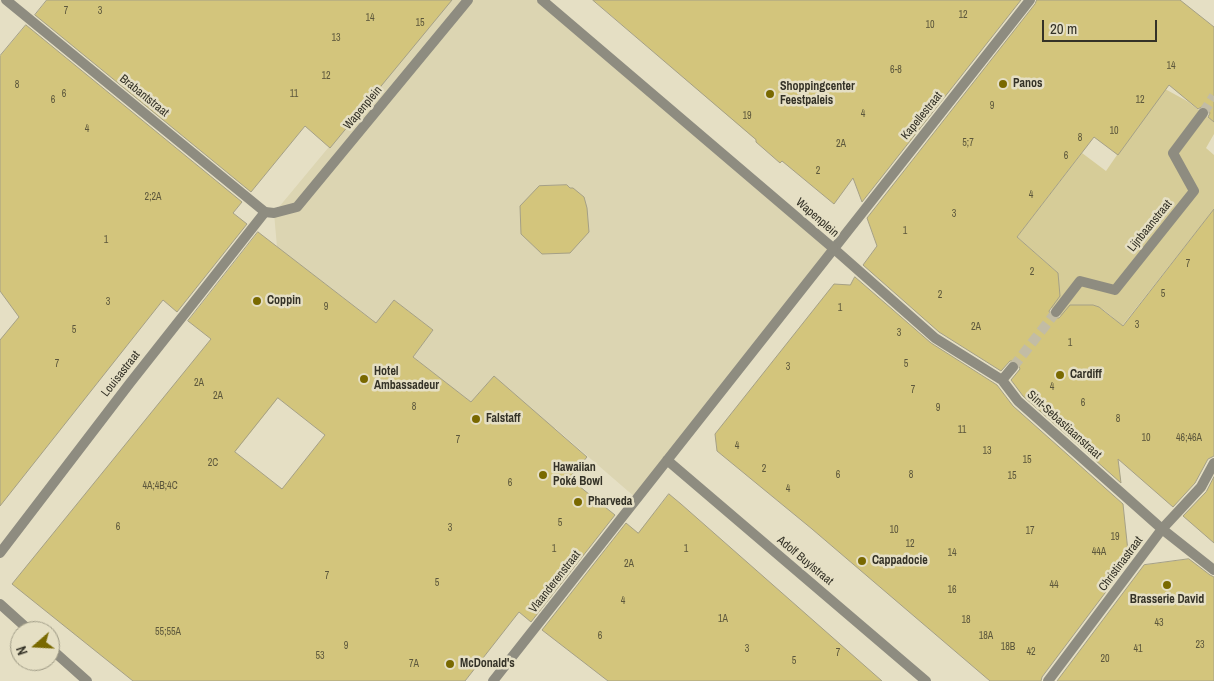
<!DOCTYPE html>
<html>
<head>
<meta charset="utf-8">
<style>
	body { margin:0 }
	#map { position:relative; width:1214px; height:681px; overflow:hidden; background:#e5dfc4; font-family:"Archivo Narrow",sans-serif }
	canvas { display:block }
	.north { position:absolute; left:10px; top:621px; width:50px; height:50px; box-sizing:border-box; background:#e5dfc4; border:1px solid #9e9a85; border-radius:50%; rotate:251deg; font-size:14px; font-weight:700; line-height:20px; text-align:center; color:#343227 }
	.north::after { content:''; display:block; margin:auto; width:18px; height:22px; background:#796900; clip-path:polygon(50% 0,100% 100%,50% 72%,0 100%) }
	.scale { position:absolute; left:1042px; top:20px; width:115px; height:22px; box-sizing:border-box; border:2px solid #343227; border-top:0; padding-left:6px; font-size:15px; line-height:18px; white-space:nowrap; color:#343227; -webkit-text-stroke:4px #e5dfc4; paint-order:stroke }
</style>
</head>
<body>
<div id="map">
<canvas width="1214" height="681"></canvas>
<div class="north">N</div>
<div class="scale">20 m</div>
</div>
<script>
const g = document.querySelector('canvas').getContext('2d');
g.lineJoin = 'round';
function fill(path, color) { g.fillStyle = color; g.fill(path, 'evenodd'); }
function stroke(path, color, width, dash) { g.strokeStyle = color; g.lineWidth = width; g.lineCap = dash ? 'butt' : 'round'; g.setLineDash(dash || []); g.stroke(path); }
function drawText(font, color, halo, rows, align = 'center') {
  g.font = font + ' "Archivo Narrow",sans-serif'; g.lineWidth = 5; g.setLineDash([]); g.textBaseline = 'middle'; g.strokeStyle = halo; g.fillStyle = color; for (const [text, x, y, turn = 0] of rows) {
    g.save(); g.translate(x, y); g.rotate((+turn || 0) * Math.PI / 180); g.textAlign = isNaN(turn) ? turn : align; if (halo) g.strokeText(text, 0, 0); g.fillText(text, 0, 0); g.restore();
  }
}
fill(new Path2D(`
	M451 0H542L833 248 636 498 555 428 538 450 529 443 545 421 494 376 471 402 413 357 433 330 394 300 373 327V320L277 247 274 213Z`), '#dcd5b2');
fill(new Path2D(`
	M1165 89 1187 101 1214 122V134L1206 148 1214 155V209L1122 326C1113 318 1102 305 1090 305L1073 326 1042 300 1058 274 1056 271 1017 237 1082 153 1106 171 1117 155 1114 151 1121 150Z`), '#d6cc98');
const building = new Path2D(`
	M47 0H452L330 148 305 126 251 192 35 15Z
	M593 0H1021L862 202 853 178 834 204 782 161 780 163 756 142V140Z
	M1037 0H1180L1214 27V122L1208 117 1210 113 1207 108 1203 106 1198 109 1169 85 1118 155 1094 137 1017 237 1058 273 1060 296 1049 311 1051 317 1059 318 1070 305H1093L1099 307 1123 326 1214 209V456L1208 459 1195 483 1173 507 1118 459 1121 483 1023 396 1011 380 1020 369 1017 361H1010L1001 371 939 332 863 265 877 246 867 218 1035 4Z
	M26 25 242 202 233 213 247 224 177 312 163 300 0 506V340L19 317 0 291V56Z
	M567 185 570 188H573L584 197 587 208 589 232 570 253 542 254 521 234 520 206 539 186Z
	M258 232 376 323 394 300 433 330 413 357 471 402 494 376 587 457 569 478 615 515 531 622 519 612 465 681H133L12 584 211 339 188 321ZM278 398 325 435 282 489 235 452Z
	M855 277 931 343 997 385 1013 406 1123 504 1129 561 1042 677 1041 681H990L812 529 717 451 715 434 834 284 850 285Z
	M1214 477V543L1183 516 1206 492Z
	M669 494 681 504 882 681H608L542 630 626 523 638 533Z
	M1189 559 1210 575 1214 577V681H1057L1144 565Z`);
fill(building, '#d3c57c');
stroke(building, '#a5a086', 1);
stroke(new Path2D(`
	M1203 113 1214 96
	M1013 367 1056 312`), '#c2bca5', 10, [10, 5]);
stroke(new Path2D(`
	M265 212 274 213 297 207 468 0
	M833 248 935 338 1002 380 1018 401 1162 529 1214 570
	M1056 312 1080 281 1115 290 1194 191 1173 153 1203 113
	M1002 380 1013 367
	M667 460 926 681
	M493 681 1030 0
	M1048 681 1162 529 1201 487 1214 463`), '#8e8c80', 10);
stroke(new Path2D(`
	M542 0 833 248
	M0 553 130 383 265 212 6 0
	M0 604 30 631
	M50 648 87 681`), '#8e8c80', 10);
for (const [x, y, r, color] of [
	[1003,84,5,"#796900"],
	[770,94,5,"#796900"],
	[257,301,5,"#796900"],
	[1060,375,5,"#796900"],
	[364,379,5,"#796900"],
	[476,419,5,"#796900"],
	[543,475,5,"#796900"],
	[578,502,5,"#796900"],
	[862,561,5,"#796900"],
	[1167,585,5,"#796900"],
	[450,664,5,"#796900"]
]) { const dot = new Path2D(); dot.arc(x, y, r, 0, 2 * Math.PI); g.fillStyle = color; g.fill(dot); stroke(dot, '#e5dfc4', 2); }
drawText('10px', '#5c573c', null, [
	["7",66,11],
	["3",100,11],
	["12",963,15],
	["14",370,18],
	["15",420,23],
	["10",930,25],
	["13",336,38],
	["14",1171,66],
	["6-8",896,70],
	["12",326,76],
	["8",17,85],
	["6",64,94],
	["11",294,94],
	["6",53,100],
	["12",1140,100],
	["9",992,106],
	["4",863,114],
	["19",747,116],
	["4",87,129],
	["10",1114,131],
	["8",1080,138],
	["5;7",968,143],
	["2A",841,144],
	["6",1066,156],
	["2",818,171],
	["4",1031,195],
	["2;2A",153,197],
	["3",954,214],
	["1",905,231],
	["1",106,240],
	["7",1188,264],
	["2",1032,272],
	["5",1163,294],
	["2",940,295],
	["3",108,302],
	["9",326,307],
	["1",840,308],
	["3",1137,325],
	["2A",976,327],
	["5",74,330],
	["3",899,333],
	["1",1070,343],
	["7",57,364],
	["5",906,364],
	["3",788,367],
	["2A",199,383],
	["4",1052,387],
	["7",913,390],
	["2A",218,396],
	["6",1083,403],
	["8",414,407],
	["9",938,408],
	["8",1118,419],
	["11",962,430],
	["10",1146,438],
	["46;46A",1189,438],
	["7",458,440],
	["4",737,446],
	["13",987,451],
	["15",1027,460],
	["2C",213,463],
	["2",764,469],
	["6",838,475],
	["8",911,475],
	["15",1012,476],
	["6",510,483],
	["4A;4B;4C",160,486],
	["4",788,489],
	["5",560,523],
	["6",118,527],
	["3",450,528],
	["10",894,530],
	["17",1030,531],
	["19",1115,537],
	["12",910,544],
	["1",554,549],
	["1",686,549],
	["44A",1099,552],
	["14",952,553],
	["2A",629,564],
	["7",327,576],
	["5",437,583],
	["44",1054,585],
	["16",952,590],
	["4",623,601],
	["1A",723,619],
	["18",966,620],
	["43",1159,623],
	["55;55A",168,632],
	["6",600,636],
	["18A",986,636],
	["23",1200,645],
	["9",346,646],
	["18B",1008,647],
	["3",747,649],
	["41",1138,649],
	["42",1031,652],
	["7",838,653],
	["53",320,656],
	["20",1105,659],
	["5",794,661],
	["7A",414,664]
]);
drawText('bold 12px', '#343227', '#e5dfc4', [
	["Panos",1013,84],
	["Shoppingcenter",780,87],
	["Feestpaleis",780,101],
	["Coppin",267,301],
	["Hotel",374,372],
	["Ambassadeur",374,386],
	["Cardiff",1070,375],
	["Falstaff",486,419],
	["Hawaiian",553,468],
	["Poké Bowl",553,482],
	["Pharveda",588,502],
	["Cappadocie",872,561],
	["Brasserie David",1167,600,"center"],
	["McDonald's",460,664]
], 'left');
drawText('12px', '#343227', '#e5dfc4', [
	["Brabantstraat",144,96,39],
	["Wapenplein",363,108,-50],
	["Kapellestraat",922,116,-51],
	["Wapenplein",817,218,41],
	["Lijnbaanstraat",1150,226,-51],
	["Louisastraat",121,374,-52],
	["Sint-Sebastiaanstraat",1064,425,42],
	["Adolf Buylstraat",805,561,40],
	["Christinastraat",1121,564,-53],
	["Vlaanderenstraat",555,582,-52]
]);
</script>
</body>
</html>
